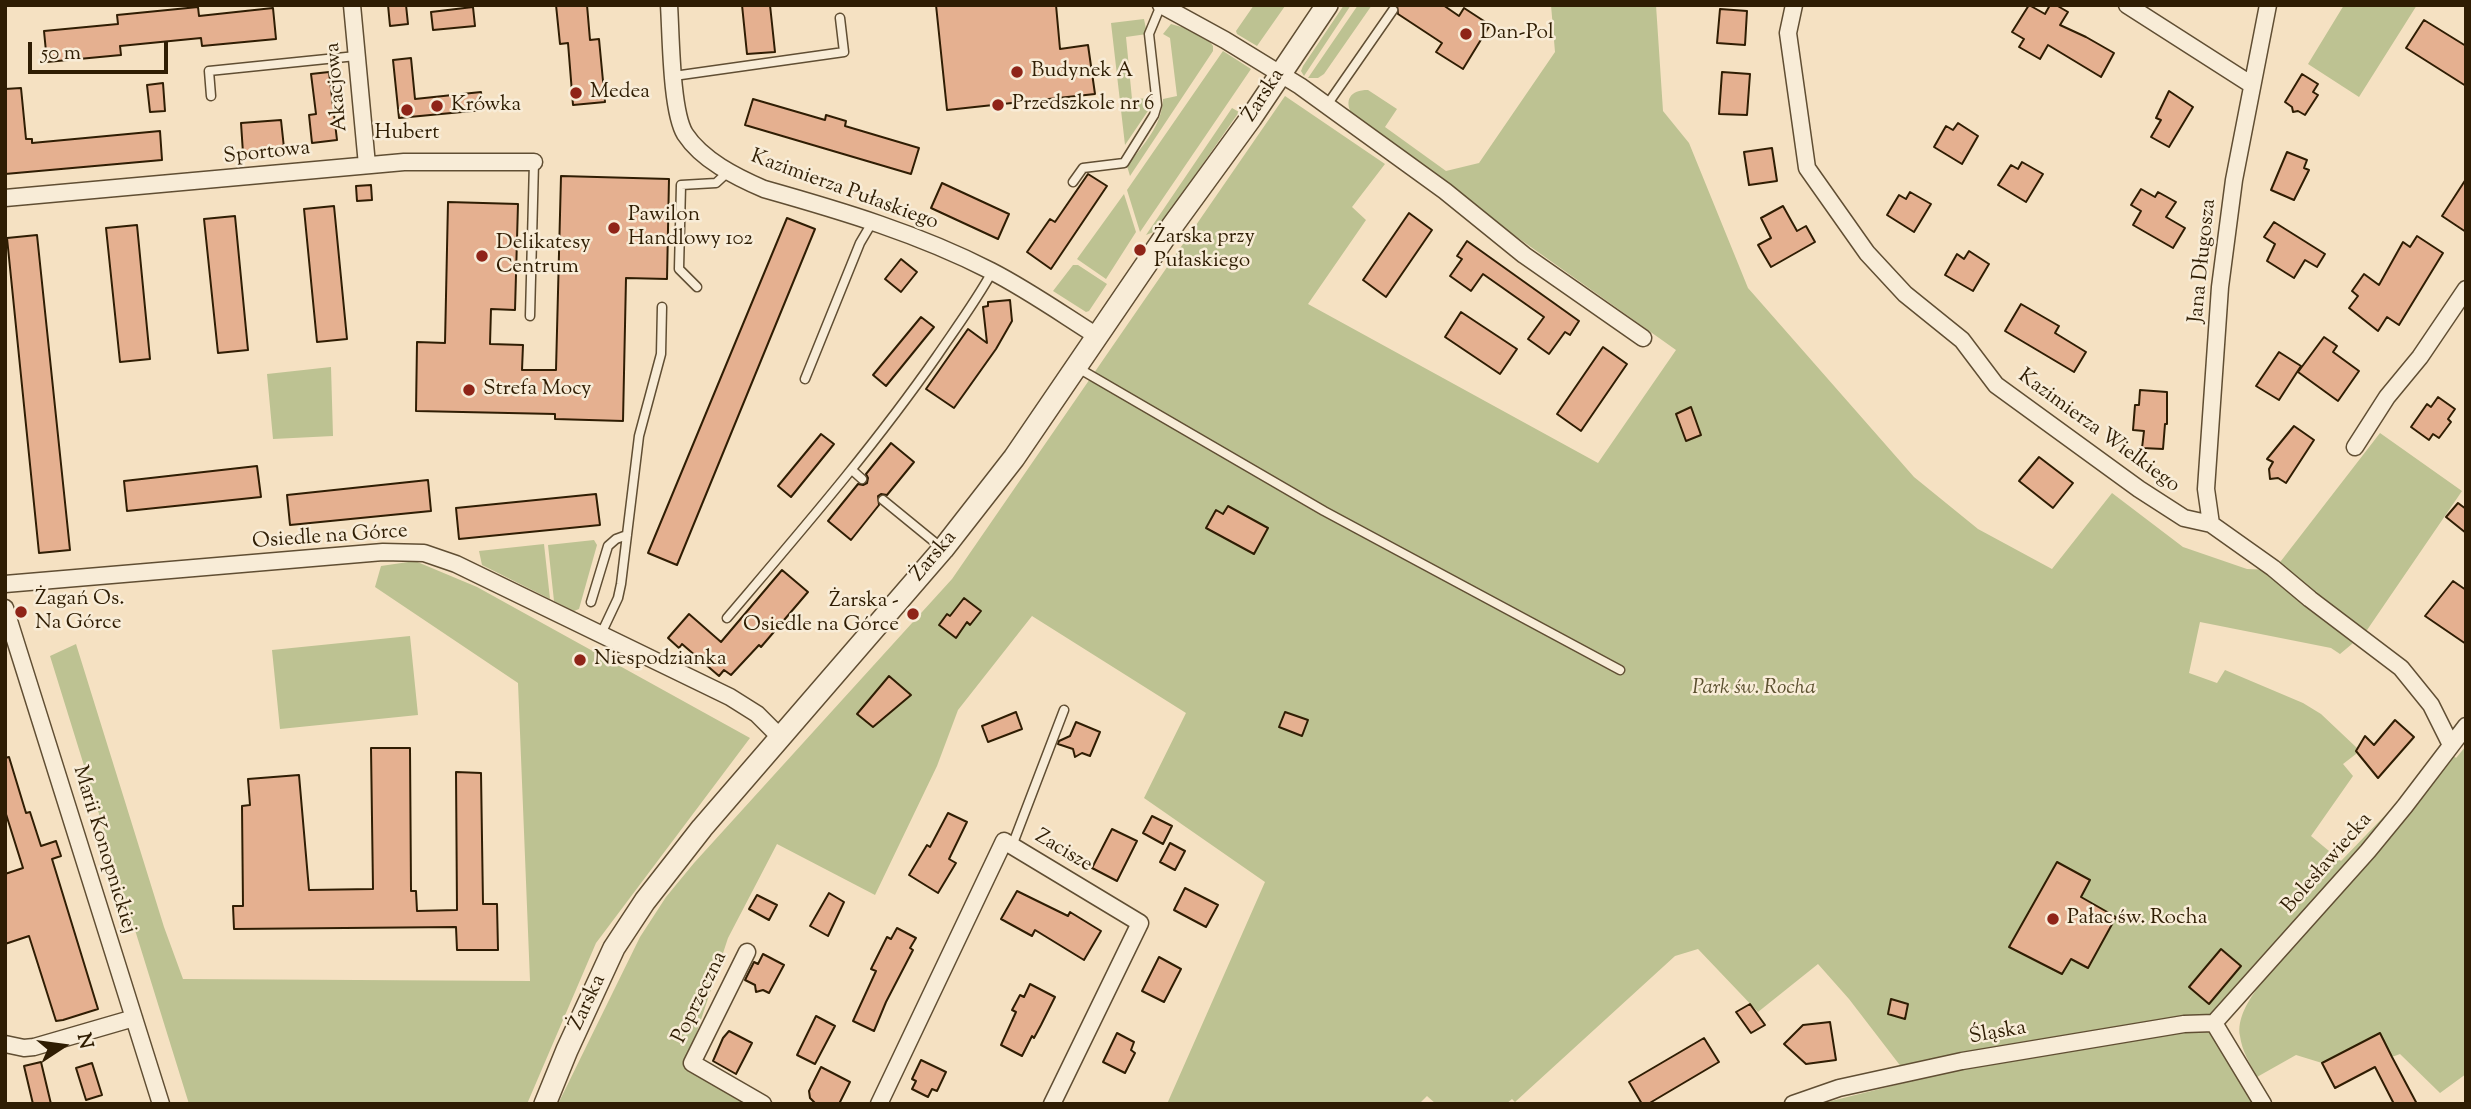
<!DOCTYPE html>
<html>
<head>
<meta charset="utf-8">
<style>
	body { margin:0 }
	#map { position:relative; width:2471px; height:1109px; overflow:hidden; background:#f5e1c2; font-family:"Sorts Mill Goudy",serif }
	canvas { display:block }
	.frame { position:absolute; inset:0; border:7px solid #2f1d03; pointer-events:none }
	.north { position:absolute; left:28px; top:1011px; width:70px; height:70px; -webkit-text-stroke:5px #f8ecd7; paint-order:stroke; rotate:77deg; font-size:19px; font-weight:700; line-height:28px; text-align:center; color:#2f1d03 }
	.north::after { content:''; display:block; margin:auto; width:24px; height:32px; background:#2f1d03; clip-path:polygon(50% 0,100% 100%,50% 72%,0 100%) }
	.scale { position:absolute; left:28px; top:42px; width:140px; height:32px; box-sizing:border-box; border:4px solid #2f1d03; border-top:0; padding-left:9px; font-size:21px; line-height:24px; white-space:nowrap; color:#2f1d03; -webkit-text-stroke:5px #f8ecd7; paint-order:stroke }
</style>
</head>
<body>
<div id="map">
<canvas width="2471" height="1109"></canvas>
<div class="frame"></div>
<div class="north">N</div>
<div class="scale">50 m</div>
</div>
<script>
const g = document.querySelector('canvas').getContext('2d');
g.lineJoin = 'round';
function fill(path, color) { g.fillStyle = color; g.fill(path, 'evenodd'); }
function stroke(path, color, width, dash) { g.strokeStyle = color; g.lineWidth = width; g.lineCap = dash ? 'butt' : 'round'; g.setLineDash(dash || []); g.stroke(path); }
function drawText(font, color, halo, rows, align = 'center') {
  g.font = font + ' "Sorts Mill Goudy",serif'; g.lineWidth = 5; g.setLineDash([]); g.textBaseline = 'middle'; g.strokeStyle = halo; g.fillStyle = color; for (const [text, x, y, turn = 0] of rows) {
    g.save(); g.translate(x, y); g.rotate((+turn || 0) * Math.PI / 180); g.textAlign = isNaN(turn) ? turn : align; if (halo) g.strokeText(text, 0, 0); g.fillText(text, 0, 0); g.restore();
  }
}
fill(new Path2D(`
	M1254 5 1285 6 1257 46 1237 34 1236 31Z
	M1344 5H1351L1304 76 1301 71 1303 66Z
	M1358 5H1372L1324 74 1318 78H1308Z
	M1551 5H1656L1663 111 1689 143 1748 288 1914 477 1978 529 2052 569 2112 493 2183 547 2247 569 2274 570 2380 433 2462 491 2365 633 2340 654 2331 648 2200 622 2189 673 2217 683 2225 670 2303 703 2321 714 2357 748 2356 754 2343 764 2353 776 2311 836 2341 861 2448 750 2456 758 2466 746V1074L2440 1093 2400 1054 2392 1057 2379 1034 2322 1063 2296 1055 2257 1077C2250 1064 2242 1051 2240 1036 2234 1003 2282 961 2303 937L2298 933 2213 1026 2229 1051 2233 1072 2255 1104H1819L1912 1081 1849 999 1818 964 1758 1012 1698 949 1675 956 1515 1102 1512 1099 1506 1104H1436L1427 1096 1419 1104H1167L1265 882 1144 798 1186 713 1032 616 958 710 937 766 875 895 777 844 728 938 687 1062 761 1104H558L640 937 666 897 694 863 952 579 1285 96 1385 164 1352 207 1366 220 1308 304 1598 463 1676 350 1483 213 1352 115C1344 100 1350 90 1368 90L1397 109 1385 127 1446 171 1479 163 1555 52Z
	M2344 5H2417L2359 97 2308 64Z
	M1144 19 1147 34 1126 37 1132 99 1154 98V102L1125 145 1111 23Z
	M1171 24 1185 28 1210 42 1213 46V51L1130 176 1127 166C1143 145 1162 126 1163 99L1177 96 1170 38 1163 34Z
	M1223 51 1251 69 1140 232 1127 190Z
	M1232 108 1239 112 1156 231 1146 235Z
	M1124 194 1136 232 1106 279 1077 259Z
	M1073 265H1078L1107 284 1089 311 1086 312 1053 291Z
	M331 367 333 436 273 439 267 374Z
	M594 540 597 545 579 609 574 611 554 601 548 545Z
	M544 544 550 599 482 565 479 551Z
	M415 561 477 587 750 738 596 943 527 1104H189L50 656 76 644 164 927 183 979 530 981 518 683 375 587 381 566Z
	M410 636 418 715 280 729 272 650Z`), '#bdc292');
const building = new Path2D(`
	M388 5H406L408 24 390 26Z
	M556 5H587L590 40 599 39 605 102 573 105 568 43 560 44Z
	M742 5H770L775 52 747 54Z
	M936 5H1056L1060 49 1088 45 1095 94 947 110Z
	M1397 5H1443L1459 16 1464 8 1490 25 1463 69 1436 52 1442 43 1398 14Z
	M2029 5 2045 14 2050 5H2056L2068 12 2060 25 2086 37 2114 53 2101 77 2048 45 2040 59 2019 47 2024 39 2012 32Z
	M198 7 199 16 273 8 276 39 202 46 201 38 120 46 121 55 47 62 44 31 118 24 117 15Z
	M473 7 475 26 433 30 431 12Z
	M1720 9 1747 11 1745 45 1717 43Z
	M2424 20 2466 46V86L2406 48Z
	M411 58 415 99 481 92 483 110 399 118 393 60Z
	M329 72 337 140 312 143 309 115 316 114 311 74Z
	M1722 72 1750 74 1747 115 1719 114Z
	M2302 74 2318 84 2313 92 2318 95 2305 115 2298 111 2293 112 2292 107 2285 102Z
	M163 83 165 111 150 112 147 85Z
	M21 88 26 139H32V143L160 131 162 160 5 174V89Z
	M2169 91 2193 107 2169 147 2151 137 2161 120 2156 118Z
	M753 99 825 120 826 115 846 121 845 126 919 148 911 174 745 125Z
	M281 120 284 148 243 153 241 123Z
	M1958 123 1978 136 1962 164 1934 147 1946 126 1953 130Z
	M1772 148 1777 181 1749 185 1744 152Z
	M2287 152 2307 160 2304 168 2309 170 2294 200 2271 190Z
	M2022 162 2043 174 2026 202 1998 185 2011 165 2018 169Z
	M1088 174 1107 186 1051 269 1027 252 1050 219 1055 222Z
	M561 176 669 179 667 279 626 278 623 421 555 419V414L416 411 417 342 445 343 448 202 518 204 515 310 491 309 490 344 523 345 522 370H556Z
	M2466 179V232L2442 216Z
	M942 183 1009 214 998 239 931 208Z
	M371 185 372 200 357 201 356 186Z
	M2141 189 2155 197 2158 192 2176 202 2166 217 2185 228 2173 248 2133 225 2141 211 2131 205Z
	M1910 192 1931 204 1914 232 1887 215 1899 195 1906 199Z
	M334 206 347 339 317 342 304 209Z
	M1783 206 1797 231 1806 226 1815 242 1771 267 1758 245 1771 238 1761 218Z
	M1409 213 1432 230 1386 297 1363 280Z
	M235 216 248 350 218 353 204 219Z
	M787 218 815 229 677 565 648 553Z
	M2274 222 2325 254 2317 267 2305 260 2294 278 2267 261 2275 244 2264 237Z
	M137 225 150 359 120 362 106 228Z
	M37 235 70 550 39 553 7 238Z
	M2417 236 2443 253 2399 325 2387 317 2378 331 2349 308 2358 296 2352 291 2364 274 2379 285 2403 242 2410 247Z
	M1467 241 1579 321 1570 335 1565 332 1549 354 1528 339 1544 317 1483 274 1471 291 1450 276 1462 259 1457 256Z
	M1969 251 1989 264 1973 291 1945 275 1957 254 1964 259Z
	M901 259 917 272 901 292 885 279Z
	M1010 300 1012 321 996 349 954 408 926 389 968 329 987 343 983 307 988 306V302Z
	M2021 304 2059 326 2055 333 2086 352 2074 372 2005 331Z
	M1461 312 1517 349 1500 374 1445 337Z
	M921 317 934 327 886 386 873 375Z
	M2324 337 2337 346 2333 352 2359 371 2338 401 2298 372Z
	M1603 347 1627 364 1581 431 1557 414Z
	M2279 352 2301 366 2279 400 2256 386Z
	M2140 390 2167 392V424H2165L2163 449 2142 448 2144 431 2133 430 2135 405H2139Z
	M2438 397 2455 409 2448 419 2451 422 2439 438 2433 434 2429 440 2411 427 2427 404 2431 407Z
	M1691 407 1701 435 1686 441 1676 414Z
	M2294 426 2314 440 2286 483 2278 478 2270 479 2269 469 2273 462 2267 459Z
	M821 434 834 444 791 497 778 486Z
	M891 443 914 462 887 495 881 494 878 496 879 505 851 540 828 521 858 484 863 485 867 483 868 478 866 474Z
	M2039 457 2073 483 2053 508 2019 481Z
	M257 466 261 497 127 511 124 481Z
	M428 480 431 511 290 525 287 495Z
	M596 494 600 525 459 539 456 508Z
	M2458 503 2466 509V533L2446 517Z
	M1228 506 1268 528 1254 554 1206 528 1216 510 1223 514Z
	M782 570 808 592 761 647 759 645 731 675 724 670 719 676 682 644 679 648 668 638 689 614 721 642Z
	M2453 581 2466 590V644L2425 616Z
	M964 598 981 611 970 625 967 622 956 638 939 625 947 614 950 616Z
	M889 676 911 695 873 727 857 714Z
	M1016 712 1022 729 988 742 982 726Z
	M1285 712 1308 720 1302 736 1279 727Z
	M2395 720 2414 737 2378 778 2356 751 2365 736 2374 745Z
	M1076 722 1100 732 1090 756 1082 753 1075 757 1073 749 1058 744 1059 741 1070 736Z
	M371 748H410L411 891H416L417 911 457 910 456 772 481 773 483 904H497L498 950H457L456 927 234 929 233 906H243L242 806 250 805 248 779 299 775 309 890 373 889Z
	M9 757 26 813 30 812 41 846 56 841 61 856 52 859 98 1009 63 1020 56 1021 29 936 5 944V874L23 868 5 811V758Z
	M948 813 967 822 949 859 956 863 938 893 909 875 927 845 930 847Z
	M1152 816 1172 826 1163 844 1143 833Z
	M1112 829 1137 841 1117 881 1092 868Z
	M1170 843 1185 851 1175 870 1160 862Z
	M2057 862 2090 880 2081 897 2116 917 2088 968 2071 959 2062 974 2009 947Z
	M1185 888 1218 905 1206 927 1174 910Z
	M1017 891 1068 916 1070 912 1101 931 1084 960 1035 930 1032 936 1001 919Z
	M829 893 844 902 828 936 810 926Z
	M757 895 777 905 769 920 749 909Z
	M897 928 916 938 910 948 913 950 886 1002 874 1031 853 1021 876 971 871 969 887 937 891 939Z
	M2221 949 2241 966 2209 1004 2189 987Z
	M763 954 784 965 769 993 763 990 756 992 755 985 745 980 754 962 758 964Z
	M1159 957 1181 969 1164 1002 1142 991Z
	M1030 984 1055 997 1041 1025 1034 1038 1032 1036 1022 1056 1001 1045 1016 1012 1012 1010 1020 995 1024 997Z
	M1891 999 1908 1004 1905 1019 1888 1014Z
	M1750 1004 1765 1025 1751 1033 1736 1012Z
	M816 1016 835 1026 815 1064 797 1055Z
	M1830 1022 1836 1060 1806 1064 1784 1044 1803 1025Z
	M729 1031 752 1043 736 1074 713 1061 723 1038Z
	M1117 1033 1134 1042 1131 1050 1135 1053 1125 1073 1103 1062Z
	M2380 1033 2392 1057 2417 1104H2394L2375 1067 2335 1088 2322 1063Z
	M1704 1038 1719 1062 1648 1104H1642L1629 1082Z
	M921 1060 946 1072 937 1091 932 1089 928 1097 912 1089 916 1081 912 1079Z
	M41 1062 51 1104H33L24 1066Z
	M92 1063 102 1095 86 1100 76 1068Z
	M821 1067 850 1082 839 1104H816L810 1098 809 1091Z`);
fill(building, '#e5b090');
stroke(building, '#2f1d03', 2);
const service = new Path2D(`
	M674 76 844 52 840 18
	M211 96 209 71 356 56
	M1327 105 1393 10
	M1073 182 1083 168 1124 163 1154 115 1157 105 1149 34 1161 5
	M697 287 679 269 681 185 716 183 729 171
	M530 316 534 162
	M1078 368 1324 511 1620 670
	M805 379 860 243 873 221
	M852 470 862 479
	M883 500 943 549
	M591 602 608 546 616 539 627 535
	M727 618C800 532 873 448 937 356 956 328 976 301 992 272
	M601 634 618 598 621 584 639 436 661 354 662 307
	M1012 846 1064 710`);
const minor = new Path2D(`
	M352 5 367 165
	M669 5C671 35 671 111 685 134 702 160 736 177 764 189 842 211 919 234 991 271 1028 290 1062 314 1097 336
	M1161 5 1225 40 1300 86 1445 191 1524 255 1643 338
	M1794 5 1788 33 1807 168 1867 253 1905 294 1962 340 1996 385 2139 489 2184 518 2211 524 2273 568 2310 599 2401 668 2431 705 2451 745
	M2127 5 2252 85
	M5 198 404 162H534
	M2355 447 2387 397 2420 357 2466 289
	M2211 524 2206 489 2220 287 2234 180 2268 5
	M5 584 383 552 424 553 456 564 730 697 757 714 780 737
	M5 608 161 1104
	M747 952 692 1063 763 1104
	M2214 1023 2368 851 2405 806 2466 726
	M2214 1023 2263 1104
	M5 1044 24 1048 34 1047 134 1018
	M879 1104 1004 841 1140 923 1052 1104
	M1793 1104 1839 1088 1962 1061 2184 1024 2214 1023`);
const tertiary = new Path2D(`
	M545 1104 567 1050 614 948 645 901 702 828 943 549 1014 458 1173 225 1251 118 1327 5`);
stroke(service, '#604e33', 11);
stroke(minor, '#604e33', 19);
stroke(tertiary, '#604e33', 24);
stroke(service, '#f8ecd7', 8);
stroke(minor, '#f8ecd7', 16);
stroke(tertiary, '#f8ecd7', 21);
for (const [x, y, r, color] of [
	[1466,34,7,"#8f2418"],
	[1017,72,7,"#8f2418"],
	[576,93,7,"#8f2418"],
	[998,105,7,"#8f2418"],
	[437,106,7,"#8f2418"],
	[407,110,7,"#8f2418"],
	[614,228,7,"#8f2418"],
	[1140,250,7,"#8f2418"],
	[482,256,7,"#8f2418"],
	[469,390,7,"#8f2418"],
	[21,612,7,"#8f2418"],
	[913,614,7,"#8f2418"],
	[580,660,7,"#8f2418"],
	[2053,919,7,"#8f2418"]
]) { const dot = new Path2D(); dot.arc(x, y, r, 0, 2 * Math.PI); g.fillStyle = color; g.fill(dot); stroke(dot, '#f8ecd7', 2.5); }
drawText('21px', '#2f1d03', '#f8ecd7', [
	["Dan-Pol",1480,34],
	["Budynek A",1031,72],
	["Medea",590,93],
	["Przedszkole nr 6",1012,105],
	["Krówka",451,106],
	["Hubert",407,134,"center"],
	["Pawilon",628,216],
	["Handlowy 102",628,240],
	["Żarska przy",1154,238],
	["Pułaskiego",1154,262],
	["Delikatesy",496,244],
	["Centrum",496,268],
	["Strefa Mocy",483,390],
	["Żagań Os.",35,600],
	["Na Górce",35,624],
	["Żarska -",899,602,"right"],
	["Osiedle na Górce",899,626,"right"],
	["Niespodzianka",594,660],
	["Pałac św. Rocha",2067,919]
], 'left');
drawText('21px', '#2f1d03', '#f8ecd7', [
	["Akacjowa",338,87,-95],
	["Żarska",1265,96,-57],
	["Sportowa",267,154,-6],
	["Kazimierza Pułaskiego",844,191,20],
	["Jana Długosza",2204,261,-84],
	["Kazimierza Wielkiego",2098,432,36],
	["Osiedle na Górce",330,538,-4],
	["Żarska",935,557,-50],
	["Marii Konopnickiej",103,850,73],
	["Zacisze",1063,852,31],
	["Bolesławiecka",2328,864,-49],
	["Poprzeczna",701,998,-64],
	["Żarska",589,1003,-65],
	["Śląska",1998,1034,-10]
]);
drawText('italic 21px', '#5a4f2e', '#f8ecd7', [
	["Park św. Rocha",1754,689]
]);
</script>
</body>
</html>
